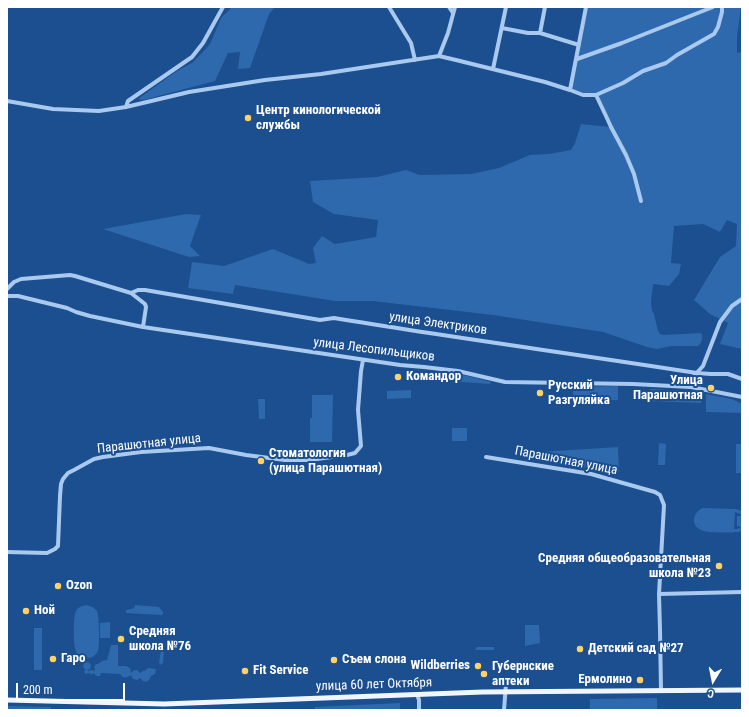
<!DOCTYPE html>
<html>
<head>
<meta charset="utf-8">
<style>
	body { margin:0 }
	#map { position:relative; width:749px; height:717px; overflow:hidden; background:#1b4f8f; font-family:"Roboto Condensed",sans-serif }
	canvas { display:block }
	.frame { position:absolute; inset:0; border:8px solid #fff; pointer-events:none }
	.north { position:absolute; left:693px; top:661px; width:40px; height:40px; -webkit-text-stroke:3px #1b4f8f; paint-order:stroke; rotate:190deg; font-size:11px; font-weight:700; line-height:16px; text-align:center; color:#fff }
	.north::after { content:''; display:block; margin:auto; width:14px; height:18px; background:#fff; clip-path:polygon(50% 0,100% 100%,50% 72%,0 100%) }
	.scale { position:absolute; left:16px; top:683px; width:109px; height:18px; box-sizing:border-box; border:2px solid #fff; border-top:0; padding-left:5px; font-size:12px; line-height:14px; white-space:nowrap; color:#fff; -webkit-text-stroke:3px #1b4f8f; paint-order:stroke }
</style>
</head>
<body>
<div id="map">
<canvas width="749" height="717"></canvas>
<div class="frame"></div>
<div class="north">С</div>
<div class="scale">200 m</div>
</div>
<script>
const g = document.querySelector('canvas').getContext('2d');
g.lineJoin = 'round';
function fill(path, color) { g.fillStyle = color; g.fill(path, 'evenodd'); }
function stroke(path, color, width, dash) { g.strokeStyle = color; g.lineWidth = width; g.lineCap = dash ? 'butt' : 'round'; g.setLineDash(dash || []); g.stroke(path); }
function drawText(font, color, halo, rows, align = 'center') {
  g.font = font + ' "Roboto Condensed",sans-serif'; g.lineWidth = 4; g.setLineDash([]); g.textBaseline = 'middle'; g.strokeStyle = halo; g.fillStyle = color; for (const [text, x, y, turn = 0] of rows) {
    g.save(); g.translate(x, y); g.rotate((+turn || 0) * Math.PI / 180); g.textAlign = isNaN(turn) ? turn : align; if (halo) g.strokeText(text, 0, 0); g.fillText(text, 0, 0); g.restore();
  }
}
fill(new Path2D(`
	M232 7H275L269 14 250 68 238 69 240 52 228 53 215 81 143 100 138 99 177 71 192 63 202 53 210 44 221 18Z
	M586 7H741L737 37V53L742 52V349L720 344 728 323 710 314 694 300 720 257 736 246 737 224 727 220 720 232 703 224 674 226 671 263 681 264 679 274 669 286 653 284 651 302 652 311 654 314 658 331 660 334 663 335 701 333C704 337 701 344 698 346H671L657 349 647 347 603 332 493 315 373 301H335L235 285 233 294 188 288 192 262 224 266 273 249 309 264 316 263 313 248 322 236 335 244 376 237 378 220 334 214 313 202 310 181 377 177 406 170 419 175 471 174 499 168 530 155 549 154 571 150 575 143 581 124 610 127 596 95H583L570 90Z
	M186 214 201 215 190 246 200 256 189 257 103 229Z
	M439 371 460 374 491 382 490 384 435 380 436 372Z
	M618 386V400H573V387Z
	M650 389 701 392V403L650 401Z
	M411 390V398L387 399V391Z
	M706 394 732 399 742 404V413L706 412Z
	M312 395H333L332 442H310V418H312Z
	M258 399H265V419H259Z
	M452 428H467V441H452Z
	M659 443 666 444 665 465H658Z
	M736 444H742V473H736Z
	M618 447 619 472 540 461 539 452Z
	M703 508 736 509 742 511V515L738 513 735 512 734 529H737L742 527 737 526V516H742V530C739 532 739 532 736 532 730 533 706 533 701 530 690 525 693 512 703 508Z
	M86 605C90 606 94 607 97 611 99 615 100 646 98 651 96 656 90 659 85 658 81 657 77 655 76 651 73 646 73 616 76 611 78 607 82 606 86 605Z
	M135 605 159 607 163 612V614L162 615 126 613V610L131 609 134 608Z
	M110 622V638H100V623Z
	M525 625H539L540 643 525 646Z
	M34 628H42V670H34Z
	M111 645H118V666H126L130 668 131 673 134 670H137L140 673 143 671 146 670 148 668 156 669 155 674 151 676 149 680 146 682 143 681 140 678 137 680 133 679 131 675C127 678 123 679 120 674L101 673 100 676H97L95 675 94 673 91 675 90 673 85 674 84 671 86 670 83 667 84 663 88 662 91 665 90 669 87 670 89 671 91 670H93L94 672 95 669 94 667 96 664H98L102 661 107 660Z
	M477 647H494V650H475Z
	M164 649V651L163 663 160 665 159 662 161 650Z
	M657 698V709H590V699Z
	M400 703V710H315V707Z
	M7 706 51 707V710H7Z`), '#2e69ad');
stroke(new Path2D(`
	M389 7 411 43 415 60
	M449 7 453 13
	M502 28 528 33H540L579 45
	M540 33 545 7
	M439 56 448 33 455 7
	M577 59 622 43 713 7
	M493 69 506 7
	M570 90 586 7
	M596 95 606 116 611 127 626 155 634 174 641 201
	M7 101 53 109 99 111 126 107 189 92 265 80 321 74 439 56 456 60 545 82 570 90 583 95H596L623 83 643 71 666 63 677 55 714 34 718 27 722 12V7
	M126 107 128 101 192 57 203 43 223 7
	M7 289 14 282 21 279 70 275 75 276 131 293 145 304 146 307 143 327
	M131 293 138 290H145L320 320 334 318C455 338 576 354 697 373L711 374H728L742 379
	M7 296H18L67 308 76 312 90 316 143 327 400 365 424 367 458 371 505 382 633 384 691 387 742 397
	M691 387 694 376 703 366 720 322 732 306 742 299
	M486 457 591 474 655 492 660 495 664 505 659 594 660 630 661 690
	M7 552 47 553 55 549 58 546 60 496 61 484 63 479 68 473 74 470 94 459 103 457 141 452 209 448 246 455 285 460H309L347 455 355 453 361 446 358 410 361 371 363 360
	M659 594 742 592
	M417 694 419 700V710
	M504 710 506 684`), '#a9c9ee', 4);
stroke(new Path2D(`
	M7 700 164 704 483 692 742 690`), '#f0f6ff', 5);
for (const [x, y, r, color] of [
	[248,118,4,"#ffd166"],
	[398,377,4,"#ffd166"],
	[711,388,4,"#ffd166"],
	[540,393,4,"#ffd166"],
	[261,461,4,"#ffd166"],
	[719,566,4,"#ffd166"],
	[58,586,4,"#ffd166"],
	[26,611,4,"#ffd166"],
	[121,639,4,"#ffd166"],
	[580,649,4,"#ffd166"],
	[53,659,4,"#ffd166"],
	[334,660,4,"#ffd166"],
	[478,666,4,"#ffd166"],
	[245,671,4,"#ffd166"],
	[484,674,4,"#ffd166"],
	[640,680,4,"#ffd166"]
]) { const dot = new Path2D(); dot.arc(x, y, r, 0, 2 * Math.PI); g.fillStyle = color; g.fill(dot); stroke(dot, '#1b4f8f', 1.5); }
drawText('bold 13px', '#fff', '#1b4f8f', [
	["Центр кинологической",256,111],
	["службы",256,126],
	["Командор",406,377],
	["Улица",703,381,"right"],
	["Парашютная",703,396,"right"],
	["Русский",548,386],
	["Разгуляйка",548,401],
	["Стоматология",269,454],
	["(улица Парашютная)",269,469],
	["Средняя общеобразовательная",711,559,"right"],
	["школа №23",711,574,"right"],
	["Ozon",66,586],
	["Ной",34,611],
	["Средняя",129,632],
	["школа №76",129,647],
	["Детский сад №27",588,649],
	["Гаро",61,659],
	["Съем слона",342,660],
	["Wildberries",470,666,"right"],
	["Губернские",492,667],
	["аптеки",492,682],
	["Fit Service",253,671],
	["Ермолино",632,680,"right"]
], 'left');
drawText('13px', '#fff', '#1b4f8f', [
	["улица Электриков",438,324,8],
	["улица Лесопильщиков",374,350,7],
	["Парашютная улица",149,444,-6],
	["Парашютная улица",566,461,11],
	["улица 60 лет Октября",374,685,-2]
]);
</script>
</body>
</html>
